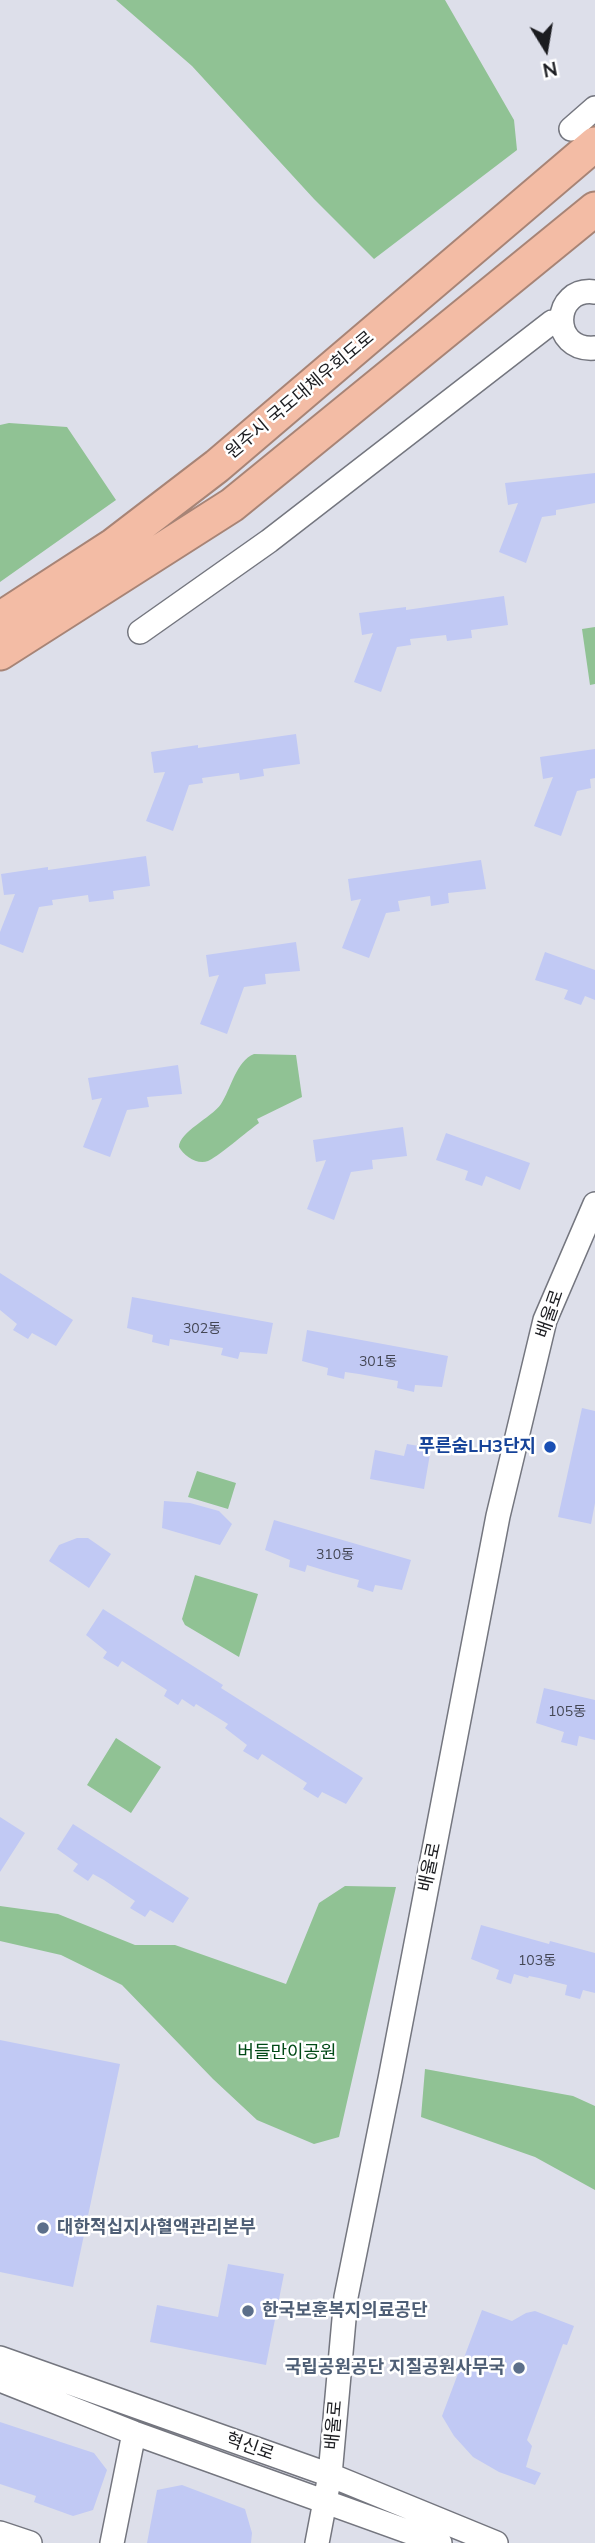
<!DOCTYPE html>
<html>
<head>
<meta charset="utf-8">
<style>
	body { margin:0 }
	#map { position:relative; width:595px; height:2543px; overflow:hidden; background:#dddfea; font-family:Mulish,sans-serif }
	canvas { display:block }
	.north { position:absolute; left:511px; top:14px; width:70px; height:70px; -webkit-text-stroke:5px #fff; paint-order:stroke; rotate:169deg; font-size:19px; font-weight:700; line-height:28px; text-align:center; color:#1b1c20 }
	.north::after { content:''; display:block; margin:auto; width:24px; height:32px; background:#1b1c20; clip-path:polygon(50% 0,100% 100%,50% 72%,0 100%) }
</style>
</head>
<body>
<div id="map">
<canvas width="595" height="2543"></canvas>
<div class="north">N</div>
</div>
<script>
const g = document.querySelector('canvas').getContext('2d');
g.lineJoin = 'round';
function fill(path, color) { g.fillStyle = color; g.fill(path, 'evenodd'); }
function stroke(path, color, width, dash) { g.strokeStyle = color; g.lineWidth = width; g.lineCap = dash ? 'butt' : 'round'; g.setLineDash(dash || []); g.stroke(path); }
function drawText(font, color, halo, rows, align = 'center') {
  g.font = font + ' Mulish,"Noto Sans KR",sans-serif'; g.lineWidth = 5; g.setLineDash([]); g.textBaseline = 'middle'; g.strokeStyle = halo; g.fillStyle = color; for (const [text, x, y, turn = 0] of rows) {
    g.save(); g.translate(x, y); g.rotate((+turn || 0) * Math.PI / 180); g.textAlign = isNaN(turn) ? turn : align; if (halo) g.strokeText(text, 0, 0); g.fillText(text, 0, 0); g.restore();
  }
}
fill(new Path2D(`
	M116 0H445L514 120 517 150 374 259 314 199 192 66Z
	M9 423 67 427 116 500 0 582V425Z
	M595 627V684L590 685 582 629Z
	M254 1054 296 1055 302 1097 257 1119 259 1123C249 1130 215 1159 208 1161 197 1165 184 1156 179 1147 179 1132 211 1118 221 1104 231 1089 236 1061 254 1054Z
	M197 1471 236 1483 228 1509 188 1497Z
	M195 1575 258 1594 239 1657 185 1625 182 1619Z
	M116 1738 161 1767 131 1813 87 1785Z
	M345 1886 396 1887 339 2137 314 2144 257 2120 213 2079 122 1985 61 1955 0 1941V1906L58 1914 135 1945H175L286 1984 319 1903Z
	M425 2069 573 2096 595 2106V2190L535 2157 421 2117Z`), '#90c294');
fill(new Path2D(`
	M595 473V503L556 510V515L542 517 526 563 499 552 518 503 508 505 505 483Z
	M504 596 508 625 471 630 472 638 447 641 446 635 410 639 411 645 397 647 381 692 354 682 373 633 362 635 359 613 406 607V610Z
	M296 734 300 764 263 769 264 776 240 780 239 773 202 778 203 783 189 785 173 831 146 821 165 772 154 773 151 752 198 745V748Z
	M595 749V778L590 779 591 788 577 791 561 836 534 826 553 777 543 779 540 757Z
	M146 856 150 886 113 891 114 899 89 902 88 895 52 900 53 905 39 907 23 953 0 944V932L15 894 4 895 1 874 48 867V870Z
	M481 860 486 889 448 893 449 903 431 906 430 896 398 901 400 911 386 913 369 958 342 948 361 899 351 901 348 879Z
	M296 942 300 971 265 974 266 984 244 987 227 1034 200 1024 219 975 209 977 206 955Z
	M545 952 595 970V1000L585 996 581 1005 564 999 568 990 535 980Z
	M178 1065 182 1094 147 1097 149 1107 127 1110 110 1157 83 1147 102 1098 92 1100 88 1078Z
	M403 1127 407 1156 372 1160 373 1169 351 1172 334 1220 307 1209 326 1160 316 1162 313 1140Z
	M446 1133 530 1163 520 1190 486 1176 482 1186 465 1180 468 1171 436 1160Z
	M0 1273 73 1320 56 1346 32 1333 28 1339 13 1330 17 1324 0 1310Z
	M132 1297 273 1323 267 1354 240 1352 238 1359 221 1355 223 1348 170 1339 169 1346 152 1342 153 1335 127 1328Z
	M307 1330 448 1356 442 1387 415 1385 414 1392 397 1388 398 1381 359 1374 345 1372 344 1379 327 1375 328 1368 302 1361Z
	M582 1408 595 1411V1503L591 1524 558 1517Z
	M407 1444 431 1448 424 1489 370 1479 375 1450 404 1456Z
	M164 1501 190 1503 219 1511 232 1524 220 1545 162 1528Z
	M274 1520 411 1560 402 1590 375 1585 373 1592 357 1587 359 1580 333 1573 307 1565 305 1572 289 1567 290 1560 265 1550Z
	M77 1538H88L111 1554 89 1588 49 1561 59 1545Z
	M103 1609 223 1685 221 1688 363 1778 346 1804 322 1792 318 1798 303 1789 307 1783 262 1754 258 1760 243 1751 247 1745 225 1728 228 1724 196 1704 194 1707 182 1699 178 1705 164 1696 167 1690 122 1661 118 1667 103 1658 107 1652 86 1635Z
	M544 1688 595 1700V1740L579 1736 577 1746 561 1742 564 1732 536 1723Z
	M0 1817 25 1833 0 1872Z
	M73 1824 189 1898 173 1923 150 1910 145 1917 130 1908 135 1901 104 1880 93 1874 88 1881 73 1871 78 1864 57 1849Z
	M481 1925 549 1944 550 1941 595 1953V1993L583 1990 580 1999 565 1995 567 1985 539 1978 529 1976 528 1978 514 1974 511 1984 496 1979 499 1970 471 1959Z
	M0 2040 120 2064 73 2287 0 2272Z
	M228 2264 284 2274 266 2365 150 2342 157 2305 218 2317Z
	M482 2310 512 2321 526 2313 535 2311 574 2326 567 2345 563 2344 527 2440 532 2446 526 2467 541 2473 535 2485 499 2472 473 2457 454 2436 442 2416Z
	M0 2422 94 2453 107 2470 93 2510 73 2516 34 2502 36 2496 0 2484Z
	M182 2485 245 2509 252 2533 251 2543H147L157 2490Z`), '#c1c9f4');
const minor = new Path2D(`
	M571 129 595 108
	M595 292C552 286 549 352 595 348
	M140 632 269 541 552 322H561
	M0 2358 330 2475 496 2543
	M0 2380 134 2433 440 2543
	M0 2533 30 2543
	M112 2543 134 2433
	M317 2543 330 2475 346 2297 390 2079 498 1516 545 1320 595 1204`);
const highway = new Path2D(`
	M0 619 114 545 217 466 595 144
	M0 653 232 505 595 209`);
stroke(minor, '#74767f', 26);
stroke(highway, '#a78476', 37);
stroke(minor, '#fff', 23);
stroke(highway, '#f3bca5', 33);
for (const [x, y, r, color] of [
	[550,1447,7,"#1a4fb4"],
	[43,2228,7,"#5c6f8a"],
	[248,2311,7,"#5c6f8a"],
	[519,2368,7,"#5c6f8a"]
]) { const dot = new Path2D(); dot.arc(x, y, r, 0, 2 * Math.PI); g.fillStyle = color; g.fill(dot); stroke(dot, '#fff', 2.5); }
drawText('14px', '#444755', null, [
	["302동",202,1329],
	["301동",378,1362],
	["310동",335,1555],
	["105동",567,1712],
	["103동",537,1961]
]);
drawText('18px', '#1b1c20', '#fff', [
	["원주시 국도대체우회도로",300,395,-40],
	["배울로",550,1314,-71],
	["배울로",430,1867,-78],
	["배울로",334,2425,-85],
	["혁신로",250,2447,19]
]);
drawText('bold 18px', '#164399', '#fff', [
	["푸른숨LH3단지",536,1447]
], 'right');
drawText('18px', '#004916', '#fff', [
	["버들만이공원",287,2053]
]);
drawText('bold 18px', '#4e5e75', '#fff', [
	["대한적십지사혈액관리본부",57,2228],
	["한국보훈복지의료공단",262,2311],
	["국립공원공단 지질공원사무국",505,2368,"right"]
], 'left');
</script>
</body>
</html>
